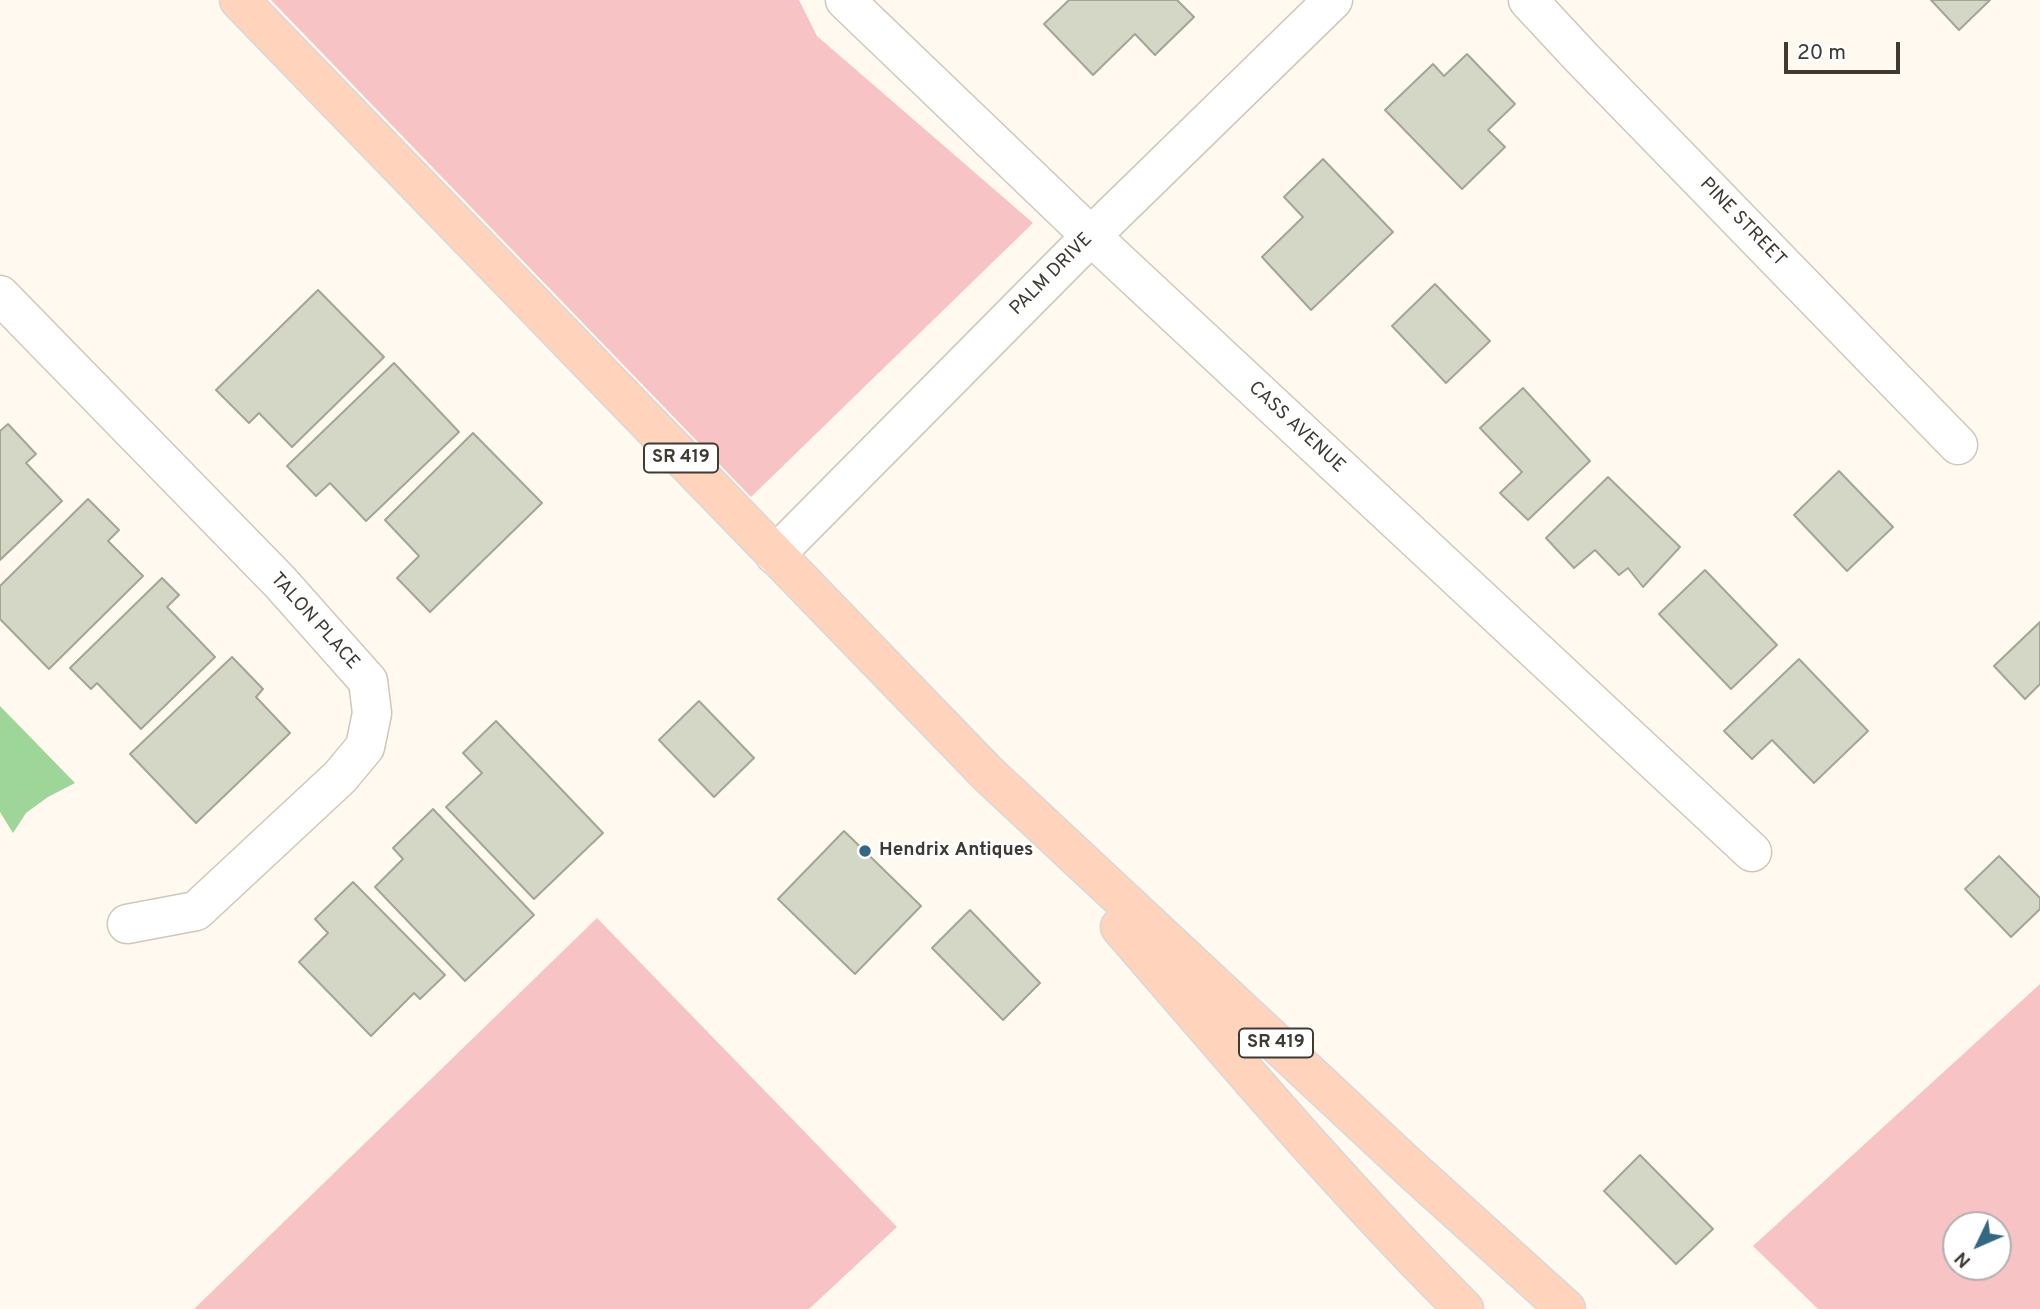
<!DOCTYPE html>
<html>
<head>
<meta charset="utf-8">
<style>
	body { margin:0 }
	#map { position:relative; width:2040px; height:1309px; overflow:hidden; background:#fff9f0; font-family:Overpass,sans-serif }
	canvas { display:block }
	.north { position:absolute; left:1942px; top:1211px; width:70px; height:70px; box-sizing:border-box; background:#fff; border:2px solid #b2b0ae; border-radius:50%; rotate:226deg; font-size:19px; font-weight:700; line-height:28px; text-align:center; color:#3e3a34 }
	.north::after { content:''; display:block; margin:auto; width:24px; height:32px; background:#346784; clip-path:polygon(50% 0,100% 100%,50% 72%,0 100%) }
	.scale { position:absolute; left:1784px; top:42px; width:116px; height:32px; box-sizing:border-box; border:4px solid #3e3a34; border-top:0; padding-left:9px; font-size:21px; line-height:24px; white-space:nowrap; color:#3e3a34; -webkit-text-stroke:5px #fff; paint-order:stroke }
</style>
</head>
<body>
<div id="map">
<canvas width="2040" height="1309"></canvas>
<div class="north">N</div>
<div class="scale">20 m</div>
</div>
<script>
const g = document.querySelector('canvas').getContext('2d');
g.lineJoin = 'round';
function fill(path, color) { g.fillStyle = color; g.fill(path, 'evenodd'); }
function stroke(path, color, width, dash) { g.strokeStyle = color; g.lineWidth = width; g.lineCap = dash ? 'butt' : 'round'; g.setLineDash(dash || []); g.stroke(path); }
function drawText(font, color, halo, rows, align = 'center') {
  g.font = font + ' Overpass,sans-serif'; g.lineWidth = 5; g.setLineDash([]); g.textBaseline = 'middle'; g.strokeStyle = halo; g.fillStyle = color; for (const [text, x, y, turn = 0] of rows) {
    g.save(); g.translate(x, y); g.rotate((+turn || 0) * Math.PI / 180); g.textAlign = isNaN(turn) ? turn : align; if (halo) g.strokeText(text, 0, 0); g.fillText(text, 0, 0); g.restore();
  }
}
fill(new Path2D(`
	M271 0H799L817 36 1033 223 751 497Z
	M597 918 897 1227 809 1309H194Z
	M2040 984V1309H1818L1753 1246ZM1956 1225H1998V1267H1956Z`), '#f8c3c4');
fill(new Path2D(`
	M0 706 75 783 48 797 26 813 13 833 0 812Z`), '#9ed699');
const building = new Path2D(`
	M1069 0H1177L1194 17 1155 55 1135 34 1093 75 1044 24Z
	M1931 0H1990L1959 30Z
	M1467 54 1515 104 1488 130 1505 147 1462 189 1385 110 1433 64 1444 76Z
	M1323 159 1393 232 1311 310 1262 257 1303 217 1284 197Z
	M1435 284 1490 341 1446 383 1392 326Z
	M318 290 384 357 292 447 259 413 249 423 216 390Z
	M394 363 459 432 366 521 330 483 316 496 287 466Z
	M1523 388 1590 461 1528 520 1500 493 1522 472 1480 428Z
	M8 424 36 454 26 463 62 501 0 560V431Z
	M473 433 542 503 430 612 397 578 419 556 385 520Z
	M1839 471 1893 527 1847 571 1794 515Z
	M1608 477 1680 547 1643 587 1628 568 1619 575 1595 550 1574 568 1546 538Z
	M88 499 119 530 108 541 143 576 49 669 0 619V586Z
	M1705 570 1777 645 1731 689 1659 614Z
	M162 578 179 595 167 607 215 657 141 729 97 683 91 689 70 668Z
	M2040 622V684L2025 699 1994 666Z
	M232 657 263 689 256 697 290 733 196 823 130 754Z
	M1799 659 1868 731 1814 783 1772 740 1752 759 1724 731Z
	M699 701 754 758 714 797 659 740Z
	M496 721 603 833 534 899 446 807 482 773 463 753Z
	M433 809 534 915 465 981 375 887 403 859 393 848Z
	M844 831 921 906 855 974 778 899Z
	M1999 856 2040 898V909L2011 937 1965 889Z
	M353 882 445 975 420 999 414 993 371 1036 299 962 328 933 315 919Z
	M970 910 1040 983 1003 1020 932 948Z
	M1640 1155 1713 1229 1676 1264 1604 1191Z`);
fill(building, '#d5d7c6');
stroke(building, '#a3a595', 2);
const minor = new Path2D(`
	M845 0 1091 236 1752 852
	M1528 0 1580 56 1958 445
	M0 295 280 582 368 681 372 713 365 747 340 777 196 911 127 924
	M775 555 1091 236 1333 0`);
const major = new Path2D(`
	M239 0 988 774 1410 1168 1566 1309
	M1120 927C1232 1056 1342 1188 1464 1309`);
stroke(minor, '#d0c7b9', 41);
stroke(major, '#d8d8d6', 41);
stroke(minor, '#fff', 38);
stroke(major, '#ffd3bc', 38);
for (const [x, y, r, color] of [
	[865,851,7,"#346784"]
]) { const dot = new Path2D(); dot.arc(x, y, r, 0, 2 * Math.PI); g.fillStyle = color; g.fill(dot); stroke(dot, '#fff', 2.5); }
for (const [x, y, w] of [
	[681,458,74],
	[1276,1043,74]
]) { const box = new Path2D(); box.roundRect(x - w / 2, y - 14.5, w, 29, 5); g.fillStyle = '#fff'; g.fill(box); stroke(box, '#3e3a34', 2); }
drawText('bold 18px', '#3e3a34', null, [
	["SR 419",681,458],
	["SR 419",1276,1043]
]);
drawText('19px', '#3e3a34', '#fff', [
	["PINE STREET",1742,223,46],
	["PALM DRIVE",1052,275,-45],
	["CASS AVENUE",1296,428,43],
	["TALON PLACE",314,622,48]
]);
drawText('bold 19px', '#3e3a34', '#fff', [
	["Hendrix Antiques",879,851]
], 'left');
</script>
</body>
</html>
